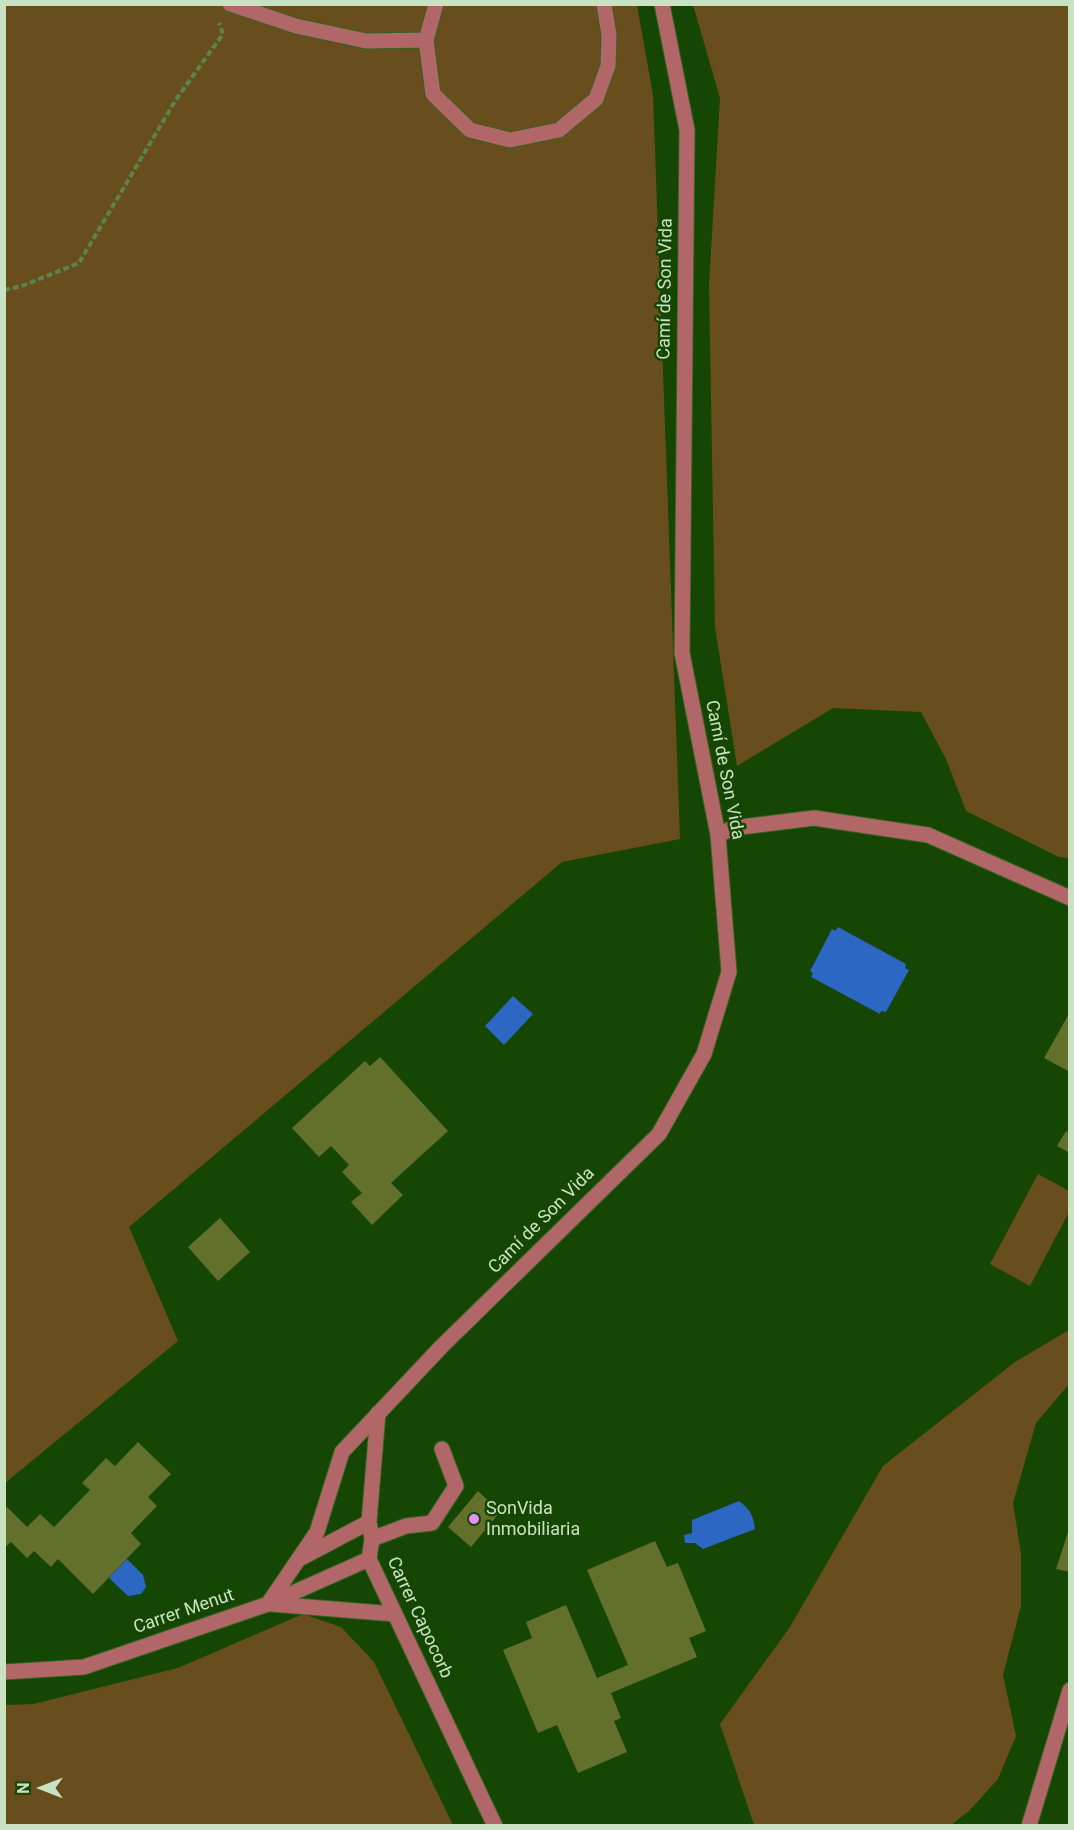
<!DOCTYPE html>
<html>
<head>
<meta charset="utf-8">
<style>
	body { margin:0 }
	#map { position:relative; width:1074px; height:1830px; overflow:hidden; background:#154604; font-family:Roboto,sans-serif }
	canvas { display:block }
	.frame { position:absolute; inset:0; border:6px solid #c9e3c2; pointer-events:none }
	.north { position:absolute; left:12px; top:1758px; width:60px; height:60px; -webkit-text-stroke:4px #154604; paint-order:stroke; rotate:270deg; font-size:16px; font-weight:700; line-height:24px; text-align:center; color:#c9e3c2 }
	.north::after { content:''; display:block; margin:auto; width:21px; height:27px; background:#c9e3c2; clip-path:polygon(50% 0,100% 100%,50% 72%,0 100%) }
</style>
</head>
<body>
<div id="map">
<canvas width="1074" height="1830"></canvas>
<div class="frame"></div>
<div class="north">N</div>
</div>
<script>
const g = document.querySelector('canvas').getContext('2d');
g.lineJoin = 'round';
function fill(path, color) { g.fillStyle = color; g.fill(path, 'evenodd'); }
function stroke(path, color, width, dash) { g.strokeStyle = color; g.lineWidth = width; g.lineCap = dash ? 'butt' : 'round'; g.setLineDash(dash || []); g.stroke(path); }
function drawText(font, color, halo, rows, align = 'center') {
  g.font = font + ' Roboto,sans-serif'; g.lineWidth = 5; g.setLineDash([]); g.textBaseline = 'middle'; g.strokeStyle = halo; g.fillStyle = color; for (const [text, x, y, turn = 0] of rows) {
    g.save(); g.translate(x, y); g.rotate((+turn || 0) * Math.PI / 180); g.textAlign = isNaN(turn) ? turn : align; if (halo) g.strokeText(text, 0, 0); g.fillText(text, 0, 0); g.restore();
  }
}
fill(new Path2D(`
	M5 5H637L653 95 680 839 562 862 129 1227 178 1341 5 1483Z
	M693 5H1069V858L1059 857 966 811 946 759 921 712 833 708 737 766 715 627 709 285 720 98Z
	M1038 1174 1069 1191V1212L1030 1286 990 1264Z
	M1069 1330V1384L1036 1423 1013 1503 1021 1554V1606L1003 1675 1016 1736 998 1779 969 1811 951 1825H754L720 1724 790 1627 883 1466 1015 1362Z
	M303 1614 341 1627 374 1662 453 1825H5L4 1705 34 1704 178 1668Z`), '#694e1d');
fill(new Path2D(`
	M838 927 906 964 905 968 909 970 886 1012 881 1011 880 1014 811 977 813 973 810 971 832 929 835 931Z
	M513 996 533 1014 504 1045 485 1026Z
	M739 1501C750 1509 753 1515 755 1529L703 1549 695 1543H685L684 1535 692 1533V1520Z
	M127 1559 143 1575 146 1587 141 1594 128 1596 109 1578Z`), '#2c67c3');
fill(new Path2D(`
	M1070 1012V1072L1044 1058Z
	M380 1057 448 1131 391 1183 403 1195 372 1225 351 1202 362 1193 342 1172 349 1165 331 1146 319 1157 292 1128 365 1061 370 1066Z
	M1066 1131 1070 1133V1153L1057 1146Z
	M220 1218 250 1252 218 1281 188 1247Z
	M138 1442 171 1474 148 1497 157 1506 131 1533 141 1544 93 1594 58 1559 51 1567 34 1551 27 1558 11 1542 4 1548V1510L7 1507 27 1527 40 1514 54 1527 90 1490 82 1483 106 1458 115 1466Z
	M478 1491 500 1512 471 1547 448 1527Z
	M1070 1526V1572L1056 1569Z
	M655 1541 667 1567 678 1563 706 1631 689 1638 697 1657 611 1693 621 1718 614 1721 627 1752 578 1773 557 1725 538 1733 503 1650 532 1638 526 1622 566 1605 597 1678 628 1665 587 1570Z`), '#63702c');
const minor = new Path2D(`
	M230 4 296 26 366 41 426 40
	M436 4 426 40 433 94 470 130 510 140 559 130 596 99 608 66 609 35 604 4
	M718 835 733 828 814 818 928 835 1070 898
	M378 1413 369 1522 372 1539 369 1559 495 1826
	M372 1539 406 1526 432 1523 456 1486 442 1449
	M303 1557 369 1522
	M268 1604 317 1532 342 1452 442 1346 659 1134 704 1054 729 972 718 835 682 653 687 130 662 4
	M271 1604 395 1614
	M4 1672 84 1667 268 1604 369 1559
	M1029 1826 1070 1690`);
stroke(minor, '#356226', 17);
stroke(new Path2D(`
	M4 290 22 286 79 263 177 98 223 34 219 23`), '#5b834e', 4, [6, 3]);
stroke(minor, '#b16667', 15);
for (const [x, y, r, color] of [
	[474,1519,6,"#e88eff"]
]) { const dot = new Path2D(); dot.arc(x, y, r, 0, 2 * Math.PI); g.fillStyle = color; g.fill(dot); stroke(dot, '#154604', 2); }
drawText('18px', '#c9e3c2', '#154604', [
	["Camí de Son Vida",666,289,-89],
	["Camí de Son Vida",724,770,79],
	["Camí de Son Vida",542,1221,-45],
	["Carrer Menut",184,1612,-19],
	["Carrer Capocorb",419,1618,65]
]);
drawText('18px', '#c9e3c2', '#154604', [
	["SonVida",486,1509],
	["Inmobiliaria",486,1530]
], 'left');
</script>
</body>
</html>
